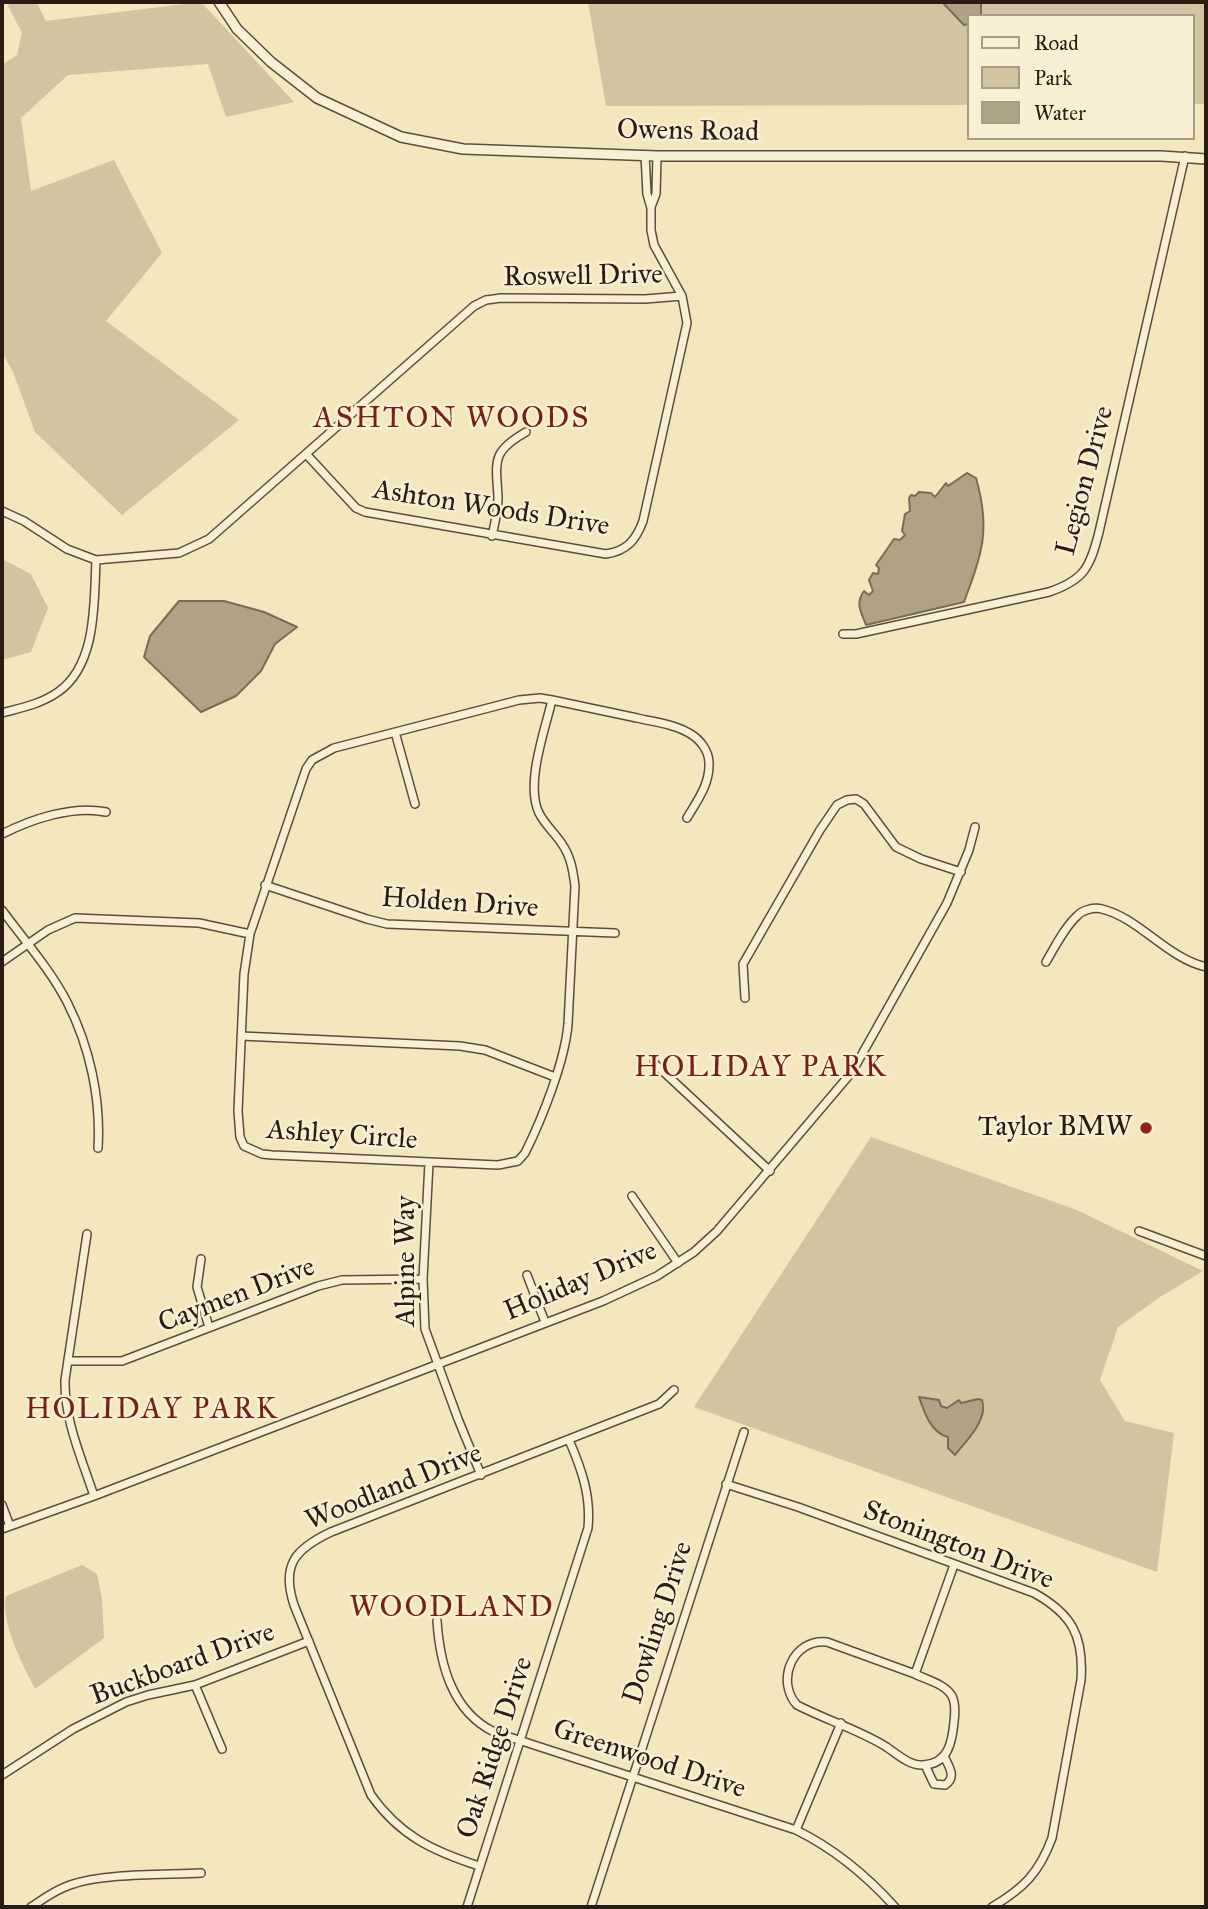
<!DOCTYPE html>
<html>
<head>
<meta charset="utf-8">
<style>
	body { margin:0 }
	#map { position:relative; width:1208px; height:1909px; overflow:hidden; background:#f4e7be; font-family:"IM FELL Great Primer",serif }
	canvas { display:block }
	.frame { position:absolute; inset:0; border:4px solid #2a1b15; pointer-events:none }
	.legend { position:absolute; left:967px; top:14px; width:228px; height:126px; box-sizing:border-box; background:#f8efd5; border:2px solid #a69a88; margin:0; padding:9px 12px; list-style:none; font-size:21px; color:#2a1b15 }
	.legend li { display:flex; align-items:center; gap:14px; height:35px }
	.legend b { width:35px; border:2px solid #a69a88 }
</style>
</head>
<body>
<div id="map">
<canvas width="1208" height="1909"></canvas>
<div class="frame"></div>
<ul class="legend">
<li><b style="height:9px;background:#f8efd5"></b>Road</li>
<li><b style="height:19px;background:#d2c4a1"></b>Park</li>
<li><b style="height:19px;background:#afa285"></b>Water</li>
</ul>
</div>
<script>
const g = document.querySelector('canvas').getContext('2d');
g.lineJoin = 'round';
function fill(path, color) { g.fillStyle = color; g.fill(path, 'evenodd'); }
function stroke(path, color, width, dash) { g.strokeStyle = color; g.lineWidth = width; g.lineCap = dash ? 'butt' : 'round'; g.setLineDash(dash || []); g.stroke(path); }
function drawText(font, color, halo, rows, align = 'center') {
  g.font = font + ' "IM FELL Great Primer",serif'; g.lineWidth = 5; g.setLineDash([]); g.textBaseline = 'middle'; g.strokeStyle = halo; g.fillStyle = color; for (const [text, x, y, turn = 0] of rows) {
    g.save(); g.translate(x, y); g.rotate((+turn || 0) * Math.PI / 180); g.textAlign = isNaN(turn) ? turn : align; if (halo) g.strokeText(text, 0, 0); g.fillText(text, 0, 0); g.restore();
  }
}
fill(new Path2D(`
	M6 2H36L46 21 201 2 294 102 226 117 208 64 68 75 21 118 31 191 114 160 162 253 106 321 239 420 122 515 35 432 13 372 2 352V65L17 55 22 33Z
	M588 2H1206V104H1192V16H968V105L606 106Z
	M2 559 31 574 48 608 31 652 2 660Z
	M871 1137 1077 1210 1203 1271 1160 1297 1118 1327 1100 1380 1125 1421 1174 1433 1157 1572 694 1407Z
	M82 1565 97 1574 102 1599 104 1638 35 1689C23 1665 0 1622 6 1596Z`), '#d2c4a1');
const water = new Path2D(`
	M942 2H981V16H968V24L964 25Z
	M967 473 976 478C991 530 982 553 964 602L866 625C861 612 855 603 864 591L869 595 873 591 869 580 873 573 878 574 879 568 876 565 894 539 900 540 905 535 902 531 905 514 910 511 909 498 911 495 915 496 919 492 931 493 935 497 946 483 948 486Z
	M179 601H224L264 612 297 627 275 644 261 671 236 696 201 712 144 657 150 636Z
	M919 1397 939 1400 941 1406 947 1408 959 1400 961 1403 978 1399 982 1400C989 1419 966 1441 955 1455L948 1448V1437C931 1433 924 1412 919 1397Z`);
fill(water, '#afa285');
stroke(water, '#7a6c58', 2);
const minor = new Path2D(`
	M651 207 656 194 657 156
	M307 455 356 508 365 512 606 554C627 551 636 540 643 521L687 323 682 296 654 245 651 230V208L647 194 645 155
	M2 511 24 521 67 549 96 560 179 553 209 539 474 306 486 300 501 298 645 299 682 296
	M492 536C495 523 498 510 498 497 496 461 491 452 526 432
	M843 634H856L1049 592C1084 580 1090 568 1099 532L1185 156
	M552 700C545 730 525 784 539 813 545 825 555 833 562 844 571 857 573 871 575 886L568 1024C565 1061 542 1119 525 1153L518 1161 498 1165 272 1155 262 1154 244 1146 240 1137 238 1111 244 974 250 934 306 769 312 760 334 748 519 700 540 698 552 700C580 706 609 712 637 718 654 722 674 724 689 733 700 739 709 751 709 763 710 784 697 801 687 818
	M2 713C21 708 41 704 58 692 97 665 94 602 96 560
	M395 732 415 804
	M2 834C32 819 73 805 106 812
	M265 885 367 919 387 924 615 933
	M2 910C24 940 50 969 67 1002 90 1047 101 1099 98 1148
	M2 962 48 930 75 918 199 923 250 934
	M1046 962C1055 947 1064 928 1077 916 1082 910 1094 907 1102 909 1139 918 1167 958 1206 967
	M745 998 743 964 820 830 837 805 847 800 856 799 864 804 896 847 921 859 961 872
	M241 1036 460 1046 485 1050 555 1077
	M654 1063 770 1171
	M429 1163 423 1279 425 1329 458 1419 481 1475
	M632 1196 678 1263
	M1139 1231 1206 1256
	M87 1234 65 1380C64 1420 82 1459 94 1496
	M201 1259 197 1287 209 1327
	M527 1275 545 1322
	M68 1361H122L318 1286 342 1280 423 1279
	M726 1484 798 1507 1034 1593C1072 1614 1084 1636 1081 1680L1052 1838C1039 1873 1024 1888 992 1907
	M2 1505 10 1526
	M2 1529 94 1496 603 1301 657 1276 694 1252 717 1231 852 1072 947 903 969 850 975 827
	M437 1621C440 1665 452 1711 494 1732L796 1830C835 1849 866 1875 895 1907
	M915 1674 827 1642C793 1638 775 1681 797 1705 826 1720 857 1729 885 1746 896 1753 909 1766 923 1765 948 1764 952 1743 954 1722 955 1714 956 1704 952 1696 945 1684 927 1680 915 1674L954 1565
	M195 1685 222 1749
	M925 1765 934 1784 945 1785C957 1777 949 1767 944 1756
	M2 1775 73 1729 126 1702 148 1695 195 1685 309 1641
	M796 1830 841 1723
	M479 1866C433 1851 400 1836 371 1795L294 1605C281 1565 295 1549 331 1532L659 1404 674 1390
	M31 1907C43 1899 55 1890 70 1885 103 1873 164 1875 201 1873
	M467 1907 588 1528C591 1496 582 1470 569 1440
	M591 1907 744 1432`);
const tertiary = new Path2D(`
	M219 2 237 29 271 62 317 98 401 137 463 149 657 156H1161L1206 159`);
stroke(minor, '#5c4e3f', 10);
stroke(tertiary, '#5c4e3f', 12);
stroke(minor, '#f8efd5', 7);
stroke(tertiary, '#f8efd5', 9);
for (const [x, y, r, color] of [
	[1146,1128,7,"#8f2418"]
]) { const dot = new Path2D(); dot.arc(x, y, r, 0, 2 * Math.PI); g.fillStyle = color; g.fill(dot); stroke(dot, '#f8efd5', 2.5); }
drawText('28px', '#2a1b15', '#f8efd5', [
	["Owens Road",688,132,1],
	["Roswell Drive",583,277,-1],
	["Legion Drive",1086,481,-75],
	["Ashton Woods Drive",491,509,9],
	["Holden Drive",460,904,4],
	["Ashley Circle",342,1136,4],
	["Alpine Way",407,1261,-90],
	["Holiday Drive",581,1282,-23],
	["Caymen Drive",237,1296,-21],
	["Woodland Drive",394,1488,-22],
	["Stonington Drive",958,1546,21],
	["Dowling Drive",659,1623,-72],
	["Buckboard Drive",183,1665,-20],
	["Oak Ridge Drive",496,1748,-72],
	["Greenwood Drive",649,1760,18]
]);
drawText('28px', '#2a1b15', '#f8efd5', [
	["Taylor BMW",1132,1128]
], 'right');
g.letterSpacing = '2px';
drawText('30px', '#7a1f14', '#f8efd5', [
	["ASHTON WOODS",452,420],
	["HOLIDAY PARK",761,1069],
	["HOLIDAY PARK",152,1411],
	["WOODLAND",452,1609]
]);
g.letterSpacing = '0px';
</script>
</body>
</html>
